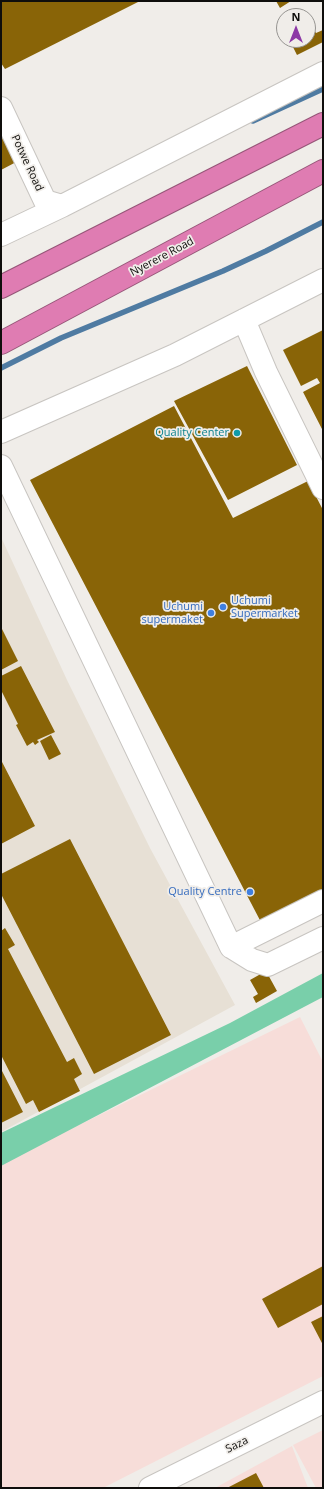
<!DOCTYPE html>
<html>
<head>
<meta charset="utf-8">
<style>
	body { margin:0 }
	#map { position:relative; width:324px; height:1489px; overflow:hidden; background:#f0ede9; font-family:"Open Sans",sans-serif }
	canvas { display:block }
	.frame { position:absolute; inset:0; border:2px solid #0f0e0c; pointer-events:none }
	.north { position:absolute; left:276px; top:8px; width:40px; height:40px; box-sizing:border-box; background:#f0ede9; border:1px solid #969491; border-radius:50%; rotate:0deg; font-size:11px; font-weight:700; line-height:16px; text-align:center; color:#0f0e0c }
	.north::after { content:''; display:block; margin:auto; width:14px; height:18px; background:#8d39a6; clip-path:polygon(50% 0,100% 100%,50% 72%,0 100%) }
</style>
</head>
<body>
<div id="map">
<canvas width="324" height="1489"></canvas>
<div class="frame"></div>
<div class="north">N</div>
</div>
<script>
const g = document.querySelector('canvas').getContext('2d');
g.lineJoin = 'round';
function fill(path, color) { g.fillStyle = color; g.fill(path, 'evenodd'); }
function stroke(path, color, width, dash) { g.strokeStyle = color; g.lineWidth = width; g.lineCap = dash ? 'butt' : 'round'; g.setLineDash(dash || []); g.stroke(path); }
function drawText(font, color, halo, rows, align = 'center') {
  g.font = font + ' "Open Sans",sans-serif'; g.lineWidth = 3.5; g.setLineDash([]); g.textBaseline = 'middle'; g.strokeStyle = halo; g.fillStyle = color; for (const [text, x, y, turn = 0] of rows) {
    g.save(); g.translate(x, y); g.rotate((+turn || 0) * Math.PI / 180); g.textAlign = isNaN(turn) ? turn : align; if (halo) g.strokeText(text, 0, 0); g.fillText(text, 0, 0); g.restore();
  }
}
fill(new Path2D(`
	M1 537 67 680 150 848 235 1005 1 1132Z`), '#e7e0d5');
fill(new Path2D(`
	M300 1017 323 1062V1376L103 1488H1V1163Z
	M323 1430V1488H316L293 1445Z
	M292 1446 308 1488H215Z`), '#f7ddd9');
fill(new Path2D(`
	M323 973V997L1 1166V1133L230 1023Z`), '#79cfaa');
stroke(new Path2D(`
	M253 121 323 89
	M1 368 61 338 223 271 266 251 323 222`), '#4f7ba2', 5.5);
fill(new Path2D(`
	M1 1H140L5 69 1 63Z
	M276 1H291L280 8Z
	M314 29 316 33 323 30V42L297 55 290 41 308 40V32Z
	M1 123 20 160 1 170Z
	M323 330V431L303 392 320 383 317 378 301 386 283 350Z
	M247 366 297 465 228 500 174 401Z
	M174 406 233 518 308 481 323 510V895L263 926 30 480Z
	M1 627 18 661 1 670Z
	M21 666 55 732 37 740 39 742 35 745 33 742 27 746 16 725 18 724 1 690V676Z
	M51 735 61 754 49 760 40 741Z
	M1 760 35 826 1 844Z
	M70 839 171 1035 94 1074 1 894V874Z
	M5 928 15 945 8 949 67 1062 74 1058 82 1074 74 1079 80 1091 39 1112 33 1100 26 1104 1 1055V931Z
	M266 971 277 991 256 1003 253 997 258 994 250 980Z
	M1 1069 23 1112 1 1123Z
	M323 1266V1304L278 1328 262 1299Z
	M323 1316V1345L311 1322Z
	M256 1473 264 1488H227Z`), '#896407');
const minor = new Path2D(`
	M1 108 45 201 62 206
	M1 235 62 206 323 73
	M244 320 266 372 323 488
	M1 432 175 355 323 280
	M1 466 231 947 252 960 268 965 323 938
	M231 947 323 901
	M150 1488 323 1402`);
const highway = new Path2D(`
	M1 287 323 124
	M1 343 323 171`);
stroke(minor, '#c8c5c1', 24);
stroke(highway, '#965678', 24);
stroke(minor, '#fff', 22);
stroke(highway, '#df7cb2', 22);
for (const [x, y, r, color] of [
	[237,433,4,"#0f9aa8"],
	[223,607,4,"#3f7fe0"],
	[211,613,4,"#3f7fe0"],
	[250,892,4,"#3f7fe0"]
]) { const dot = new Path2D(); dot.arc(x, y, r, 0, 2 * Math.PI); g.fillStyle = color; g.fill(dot); stroke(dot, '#f0ede9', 1.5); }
drawText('11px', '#0f0e0c', '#f0ede9', [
	["Potwe Road",27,163,65],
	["Nyerere Road",162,257,-28],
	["Saza",237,1445,-26]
]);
drawText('11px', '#0d838f', '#f0ede9', [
	["Quality Center",229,433]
], 'right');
drawText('11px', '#366cbe', '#f0ede9', [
	["Uchumi",231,601,"left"],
	["Supermarket",231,614,"left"],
	["Uchumi",203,607],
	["supermaket",203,620],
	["Quality Centre",242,892]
], 'right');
</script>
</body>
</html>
